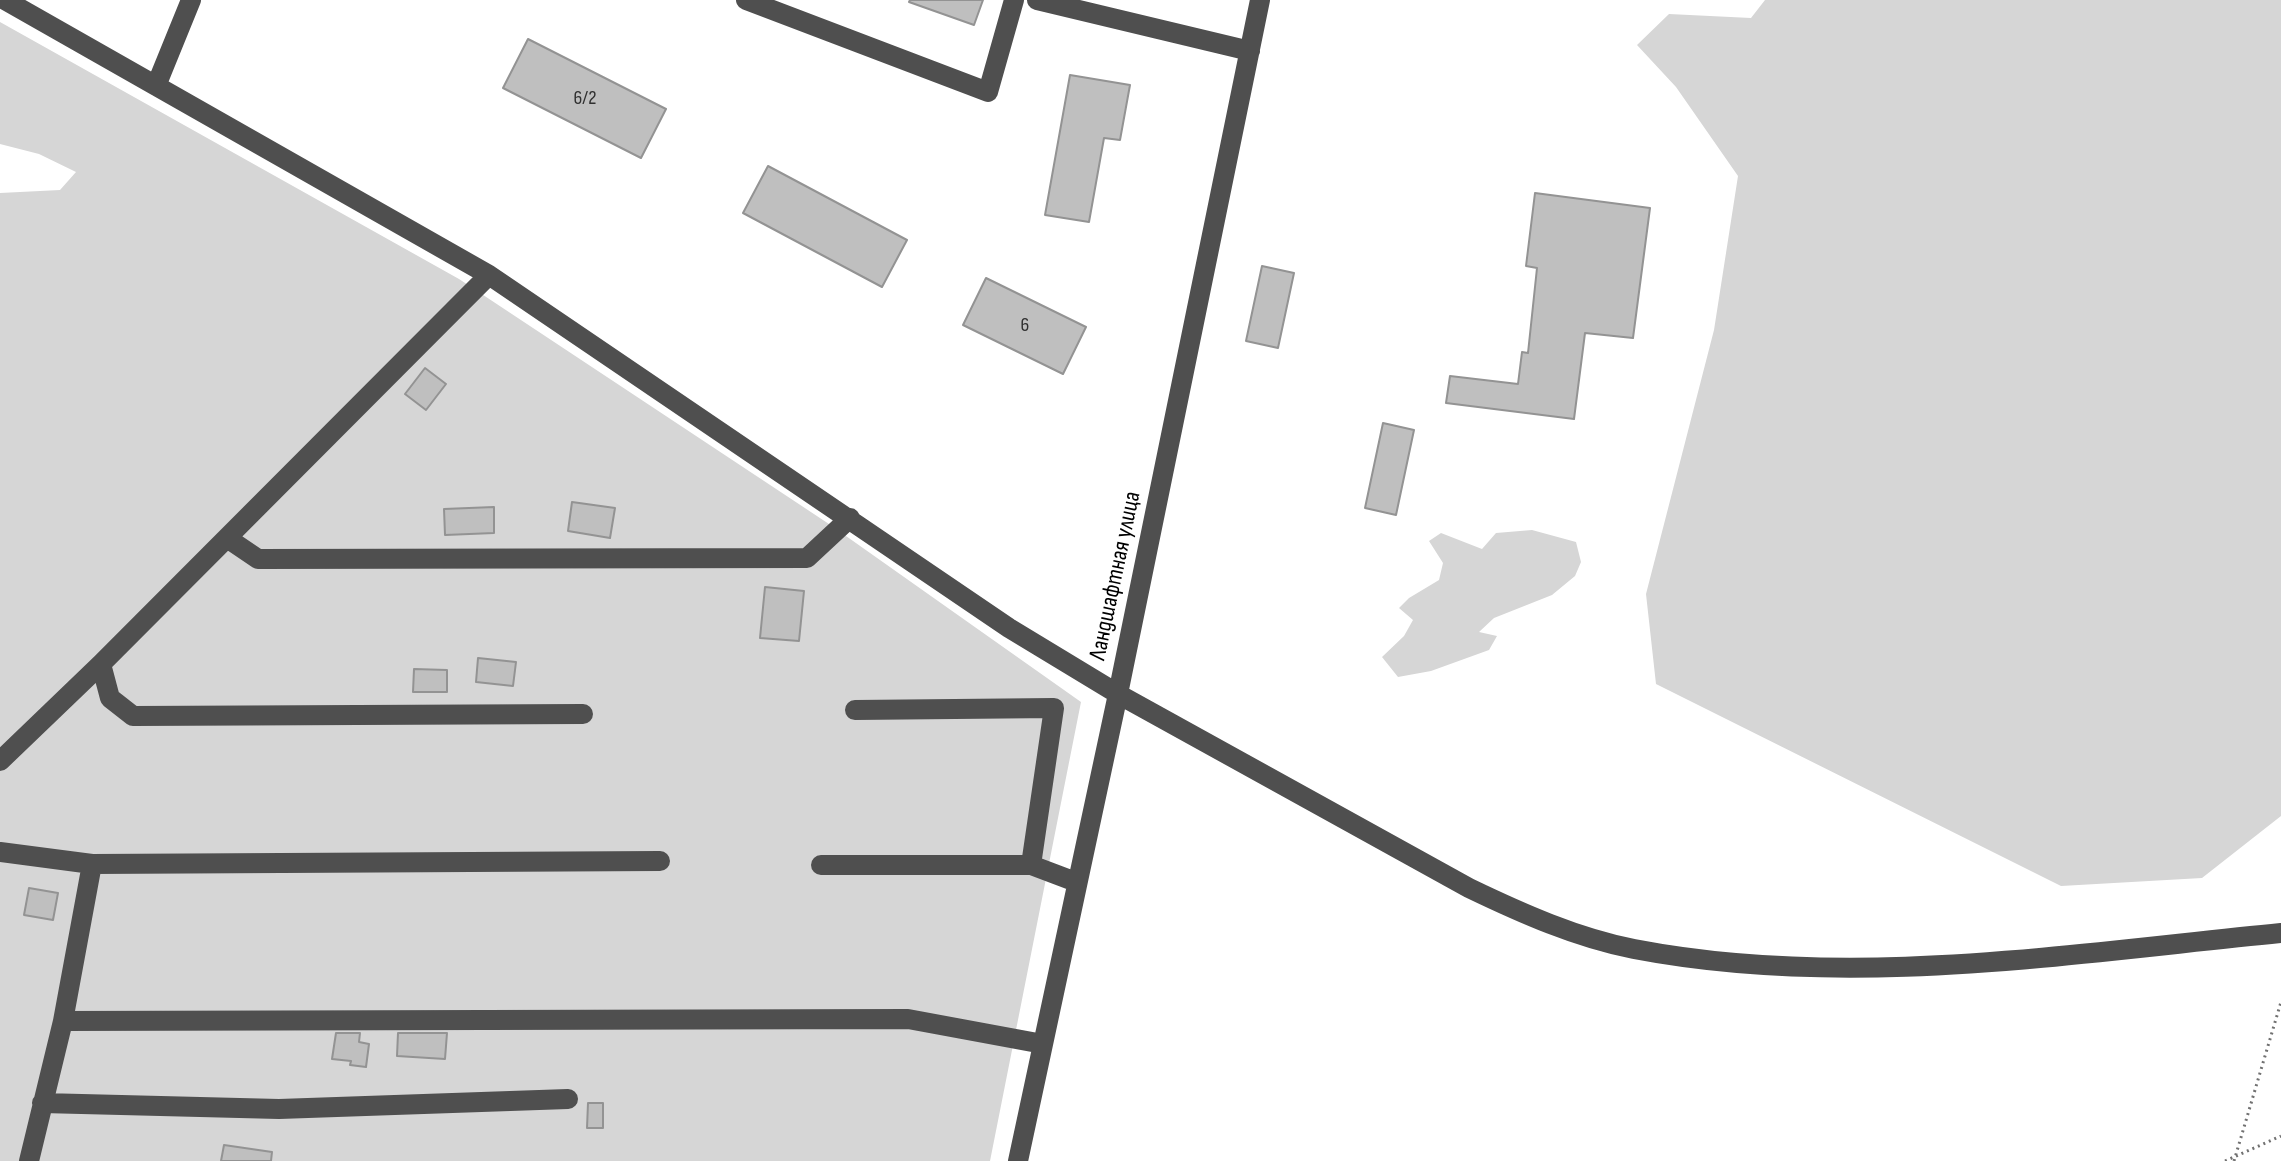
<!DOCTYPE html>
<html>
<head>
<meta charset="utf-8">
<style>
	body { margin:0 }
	canvas { display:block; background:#fff }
</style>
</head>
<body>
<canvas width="2281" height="1161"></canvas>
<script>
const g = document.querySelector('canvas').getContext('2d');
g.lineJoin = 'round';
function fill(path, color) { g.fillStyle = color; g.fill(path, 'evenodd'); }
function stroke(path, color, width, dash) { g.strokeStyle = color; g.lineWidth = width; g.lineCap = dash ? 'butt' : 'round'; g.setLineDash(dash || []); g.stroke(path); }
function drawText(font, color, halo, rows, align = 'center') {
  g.font = font + ' "Sofia Sans Condensed",sans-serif'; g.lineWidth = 7; g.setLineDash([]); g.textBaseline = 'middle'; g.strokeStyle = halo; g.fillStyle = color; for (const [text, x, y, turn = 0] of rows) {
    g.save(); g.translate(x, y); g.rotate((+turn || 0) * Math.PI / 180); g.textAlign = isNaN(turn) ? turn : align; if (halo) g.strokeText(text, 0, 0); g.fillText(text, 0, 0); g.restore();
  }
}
fill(new Path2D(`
	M1765 0H2281V816L2202 878 2061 886 1656 684 1646 594 1714 330 1738 176 1676 87 1637 45 1669 14 1751 18Z
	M0 22 459 279 829 524 1081 702 990 1161H0V193L60 190 76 172 39 154 0 144Z
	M1532 530 1576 542 1581 562 1575 576 1552 595 1494 618 1479 632 1497 636 1489 650 1431 671 1398 677 1382 657 1404 636 1413 620 1399 608 1409 598 1439 580 1443 563 1429 541 1441 533 1482 549 1496 533Z`), '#d6d6d6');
const building = new Path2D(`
	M910 0H983L974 25 909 2Z
	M528 39 666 109 641 158 503 88Z
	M1070 75 1130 85 1120 140 1104 138 1089 222 1045 215Z
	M768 166 907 240 882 287 743 213Z
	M1535 193 1650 208 1633 338 1585 333 1574 419 1446 403 1450 376 1518 384 1522 352 1528 353 1537 268 1526 266Z
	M1262 266 1294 273 1278 348 1246 341Z
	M986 278 1086 327 1063 374 963 325Z
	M425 368 446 384 426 410 405 394Z
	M1383 423 1414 430 1396 515 1365 508Z
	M572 502 615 508 610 538 568 531Z
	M494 507V533L445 535 444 509Z
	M765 587 804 591 799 641 760 638Z
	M478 658 516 662 513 686 476 682Z
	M414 669 447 670V692H413Z
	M29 888 58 893 53 920 24 915Z
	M336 1033H360L359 1042 369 1044 366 1067 350 1065 351 1061 332 1059Z
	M398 1033H447L445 1059 397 1056Z
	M588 1103H603V1128H587Z
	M224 1145 272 1152 271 1161H221Z`);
fill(building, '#bfbfbf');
stroke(building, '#939393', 2);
stroke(new Path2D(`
	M2225 1161 2281 1136
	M2234 1161 2281 1002`), '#717171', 3, [2, 4]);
stroke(new Path2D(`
	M5 0 489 275 1009 628 1118 694 1469 888C1521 913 1577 938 1634 949 1847 990 2067 954 2281 933
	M746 0 988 92 1014 0
	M1037 0 1250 51
	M156 86 191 0
	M227 538 258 559 807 558 850 518
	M101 664 110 698 133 716 583 714
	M855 710 1054 708 1031 865
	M0 761 101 664 489 275
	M0 852 92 864 660 861
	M821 865H1031L1076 882
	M63 1021 908 1019 1043 1044
	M42 1103 279 1109 568 1099
	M29 1161 63 1021 92 864
	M1018 1161 1118 694 1260 0`), '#4f4f4f', 20);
drawText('20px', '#303030', null, [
	["6/2",585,99],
	["6",1025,326]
]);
drawText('24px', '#000', '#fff', [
	["Ландшафтная улица",1116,576,-78]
]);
</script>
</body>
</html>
